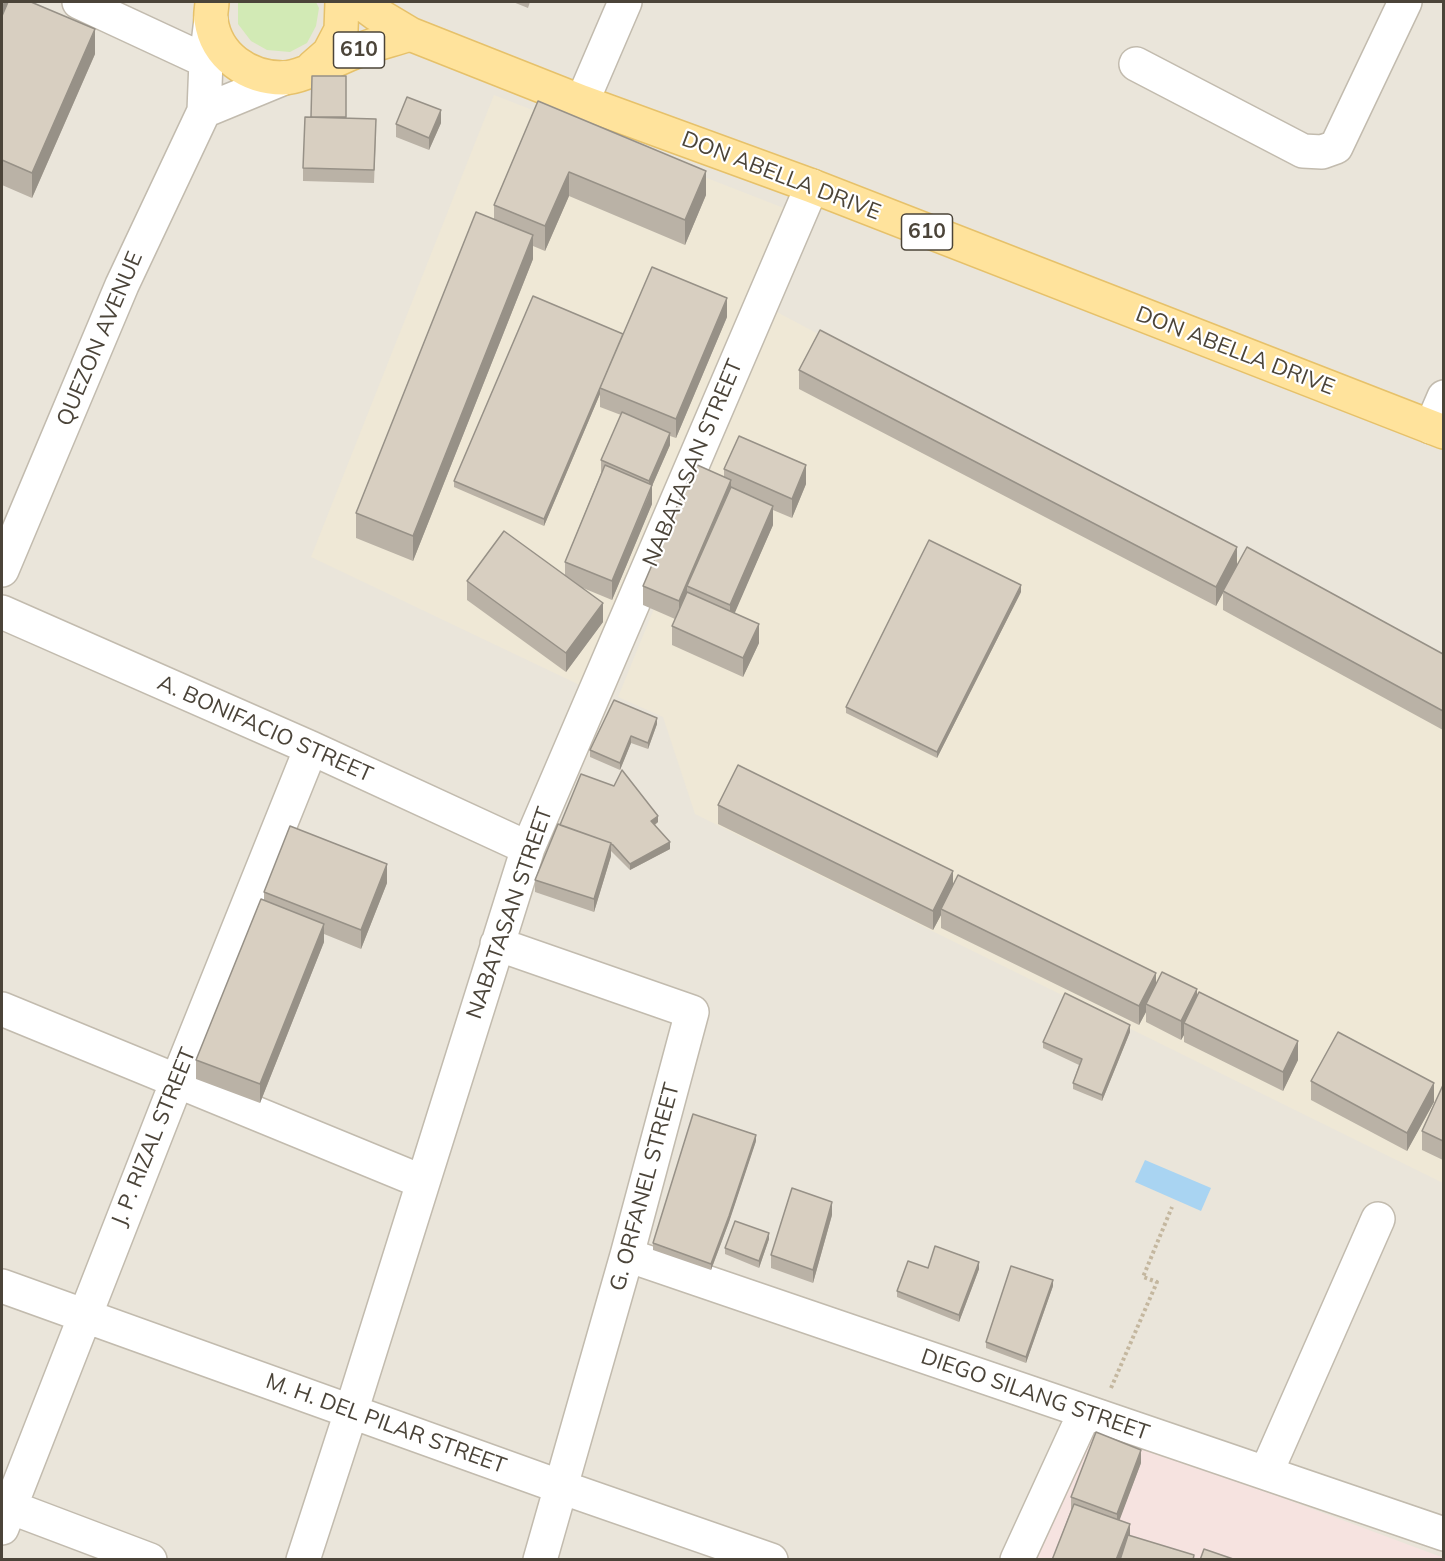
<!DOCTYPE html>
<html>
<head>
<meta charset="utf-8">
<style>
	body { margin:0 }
	#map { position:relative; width:1445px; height:1561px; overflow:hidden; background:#f6f3ec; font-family:Mulish,sans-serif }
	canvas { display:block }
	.frame { position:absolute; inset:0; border:3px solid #4b4439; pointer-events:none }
</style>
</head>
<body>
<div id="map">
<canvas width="1445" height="1561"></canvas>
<div class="frame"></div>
</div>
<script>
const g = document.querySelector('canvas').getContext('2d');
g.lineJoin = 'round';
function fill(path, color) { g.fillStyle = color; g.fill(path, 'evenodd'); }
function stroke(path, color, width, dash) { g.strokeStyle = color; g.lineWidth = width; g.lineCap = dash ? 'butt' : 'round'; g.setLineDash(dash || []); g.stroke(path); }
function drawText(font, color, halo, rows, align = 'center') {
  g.font = font + ' Mulish,sans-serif'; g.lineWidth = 4.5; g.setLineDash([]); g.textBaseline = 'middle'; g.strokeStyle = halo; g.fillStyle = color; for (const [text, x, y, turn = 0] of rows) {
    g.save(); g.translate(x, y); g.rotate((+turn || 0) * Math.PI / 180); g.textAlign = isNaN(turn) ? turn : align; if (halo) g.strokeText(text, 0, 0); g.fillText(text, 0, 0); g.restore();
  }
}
fill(new Path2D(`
	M2 2H1443V1559L2 1560Z`), '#eae5da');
fill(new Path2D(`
	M494 95 794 212 586 688 311 557Z
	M775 311 1443 666V1183L695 814 663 717 618 697Z`), '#efe8d6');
fill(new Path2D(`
	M1093 1427 1444 1558 1443 1560H1033Z`), '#f6e3e0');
fill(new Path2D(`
	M238 2H316L319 8 316 26 307 43 290 52 267 50 251 41 238 24Z`), '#d2eab5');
fill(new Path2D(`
	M1145 1160 1211 1188 1201 1211 1135 1182Z`), '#a9d4f2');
const minor = new Path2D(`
	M79 2 206 61
	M1136 64 1303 151 1322 152 1336 147 1405 2
	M582 102 625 2
	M204 111 284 78
	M1431 427 1444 397
	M2 570 122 285 204 111 206 61 211 19
	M2 612 311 748 528 848
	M497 944 692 1012 627 1255 540 1560
	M2 1009 423 1182
	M627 1255 1444 1534
	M2 1286 561 1487 771 1560
	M1266 1473 1378 1219
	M2 1504 150 1560
	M2 1528 177 1081 311 748
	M303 1560 351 1412 528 848 812 186
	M1017 1560 1085 1412`);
const major = new Path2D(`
	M212 2C212 7 210 14 211 20 216 56 248 78 283 78 301 78 338 58 357 51 374 44 392 40 410 34
	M360 2 375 13 410 34 582 102 812 186 1444 432
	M313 67 329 53 341 30 342 2`);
stroke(minor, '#c2bbae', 36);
stroke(major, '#e6c16a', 36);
stroke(new Path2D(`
	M1111 1388 1157 1282 1143 1277 1172 1207`), '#c4b79f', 4, [3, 3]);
stroke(minor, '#fff', 33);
stroke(major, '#ffe39c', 33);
fill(new Path2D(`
	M2 2 95 54 32 198 2 185Z
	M513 2H530L528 8Z
	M346 76V118L376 132 374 183 303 181V168L311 117Z
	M538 101 706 195 685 245 569 196 545 251 533 246V259L413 561 356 538V513L494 219V205Z
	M441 123 429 150 396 137V124Z
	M727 317 676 438 670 436V445L652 486V504L612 600 583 588 603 622 566 672 467 600V581L565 575V562L601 473V460L621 415 600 407V394L544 526 454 487V481L623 334Z
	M799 370 1237 565 1443 654V730L1223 610V593L1216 606 799 389Z
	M724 469 806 484 792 518 773 510V525L734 613 759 643 743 677 672 645V626L675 619 643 605V586L724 476Z
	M1021 592 937 758 846 713V707Z
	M657 724 648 749 631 743 620 770 590 757V750Z
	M718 805 953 884 1156 984 1197 997 1298 1060 1283 1091 1184 1042V1035L1181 1040 1146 1022V1012L1139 1025 941 928V915L933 930 718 824Z
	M658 822 655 825 670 849 630 870 611 851V856L594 912 535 892V880L560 825Z
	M387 883 361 949 324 934V942L260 1103 196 1079V1060L264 900V892Z
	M1130 1032 1102 1101 1073 1089V1083L1079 1065 1043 1048V1042Z
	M1311 1081 1434 1102 1407 1151 1311 1100Z
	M1443 1085V1160L1422 1150V1131Z
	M756 1141 729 1222 711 1270 653 1250V1243Z
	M832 1215 813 1283 771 1268V1255Z
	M769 1239 759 1268 725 1254V1248Z
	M928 1268 979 1269 959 1322 897 1297V1291Z
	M1053 1286 1026 1363 986 1348V1342Z
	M1141 1463 1119 1520 1130 1536 1194 1560H1052L1071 1510V1497Z`), '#bab2a6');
fill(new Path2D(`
	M4 2H8L2 31V6Z
	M95 29V54L32 198V173Z
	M441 110V123L429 150V138Z
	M706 171V195L685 245V220Z
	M569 172V196L545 251V226Z
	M533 235V259L413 561V536Z
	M727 298V317L676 438V419Z
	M623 334 600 388V394L544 526V519Z
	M670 433V445L652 486V504L612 600V581L649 494V481Z
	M806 465V484L792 518V499Z
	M731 480V499L687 586V601L679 620V601Z
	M773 506V525L730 624V605Z
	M1237 547V566L1223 591V593L1216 606V587Z
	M1021 585V592L937 758V752Z
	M603 603V622L566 672V653Z
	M759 624V643L743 677V658Z
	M657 718V724L648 749V743Z
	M631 736V743L620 770V763Z
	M658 816V822L651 827V821Z
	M670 842V849L630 870V864Z
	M611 843V856L594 912V899Z
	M387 864V883L361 949V930Z
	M953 871V890L941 909V915L933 930V911Z
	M324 924V942L260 1103V1084Z
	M1156 973V992L1146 1004V1012L1139 1025V1006Z
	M1197 989V1008L1184 1023V1035L1181 1040V1021Z
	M1130 1025V1032L1102 1101V1095Z
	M1298 1041V1060L1283 1091V1072Z
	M1434 1083V1102L1407 1151V1133Z
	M756 1135V1141L729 1222 711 1270V1264Z
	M832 1202V1215L813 1283V1270Z
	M769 1233V1239L759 1268V1261Z
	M979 1262V1269L959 1322V1315Z
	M1053 1280V1286L1026 1363V1357Z
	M1141 1450V1463L1117 1527V1514Z
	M1130 1524V1537L1121 1560H1116Z`), '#979187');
const building = new Path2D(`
	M8 2H31L95 29 32 173 2 160V16Z
	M312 76H346V117H311Z
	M407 97 441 110 429 138 396 124Z
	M538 101 706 171 685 220 569 172 545 226 494 205Z
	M305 117 376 119 374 170 303 168Z
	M476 212 533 235 413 536 356 513Z
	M652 267 727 298 676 419 600 388Z
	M533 296 623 334 544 519 454 481Z
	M820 330 1237 547 1216 587 799 370Z
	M622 412 670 433 649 481 601 460Z
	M739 436 806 465 792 499 724 469Z
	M695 464 731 480 679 601 643 586Z
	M605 465 652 485 612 581 565 562Z
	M731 487 773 506 730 605 687 586Z
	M504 531 603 603 566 653 467 581Z
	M929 540 1021 585 937 752 846 707Z
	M1247 547 1443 654V711L1223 591Z
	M687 592 759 624 743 658 672 626Z
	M614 700 657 718 648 743 631 736 620 763 590 750Z
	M738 765 953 871 933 911 718 805Z
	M622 770 658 816 651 821 670 842 630 864 613 845 611 844V843L560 825 581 774 614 786Z
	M558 824 611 843 594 899 535 880Z
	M290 826 387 864 361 930 264 892Z
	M958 875 1156 973 1139 1006 941 909Z
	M261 899 324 924 260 1084 196 1060Z
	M1162 972 1197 989 1181 1021 1146 1004Z
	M1199 992 1298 1041 1283 1072 1184 1023Z
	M1065 993 1130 1025 1102 1095 1073 1083 1082 1059 1043 1042Z
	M1338 1032 1434 1083 1407 1133 1311 1081Z
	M1443 1085V1141L1422 1131Z
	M693 1114 756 1135 729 1216 711 1264 653 1243Z
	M792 1188 832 1202 813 1270 771 1255Z
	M735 1221 769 1233 759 1261 725 1248Z
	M935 1246 979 1262 959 1315 897 1291 908 1261 928 1268Z
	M1011 1266 1053 1280 1026 1357 986 1342Z
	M1096 1432 1141 1450 1117 1514 1071 1497Z
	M1074 1504 1130 1524 1116 1560H1052Z
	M1128 1535 1194 1555 1193 1560H1120Z
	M1204 1549 1236 1560H1200Z`);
fill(building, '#d8cfc1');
stroke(building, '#979187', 1.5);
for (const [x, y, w] of [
	[359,50,51],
	[927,232,51]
]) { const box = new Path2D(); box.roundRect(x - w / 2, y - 18, w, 36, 4.5); g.fillStyle = '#fff'; g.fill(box); stroke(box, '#4b4439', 1.5); }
drawText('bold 21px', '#4b4439', null, [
	["610",359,50],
	["610",927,232]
]);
drawText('22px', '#4b4439', '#fff', [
	["DON ABELLA DRIVE",781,176,21],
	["QUEZON AVENUE",100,339,-67],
	["DON ABELLA DRIVE",1235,351,21],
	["NABATASAN STREET",693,463,-67],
	["A. BONIFACIO STREET",265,729,24],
	["NABATASAN STREET",510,913,-71],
	["J. P. RIZAL STREET",154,1137,-68],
	["G. ORFANEL STREET",645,1187,-75],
	["DIEGO SILANG STREET",1035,1395,19],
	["M. H. DEL PILAR STREET",386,1424,20]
]);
</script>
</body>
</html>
